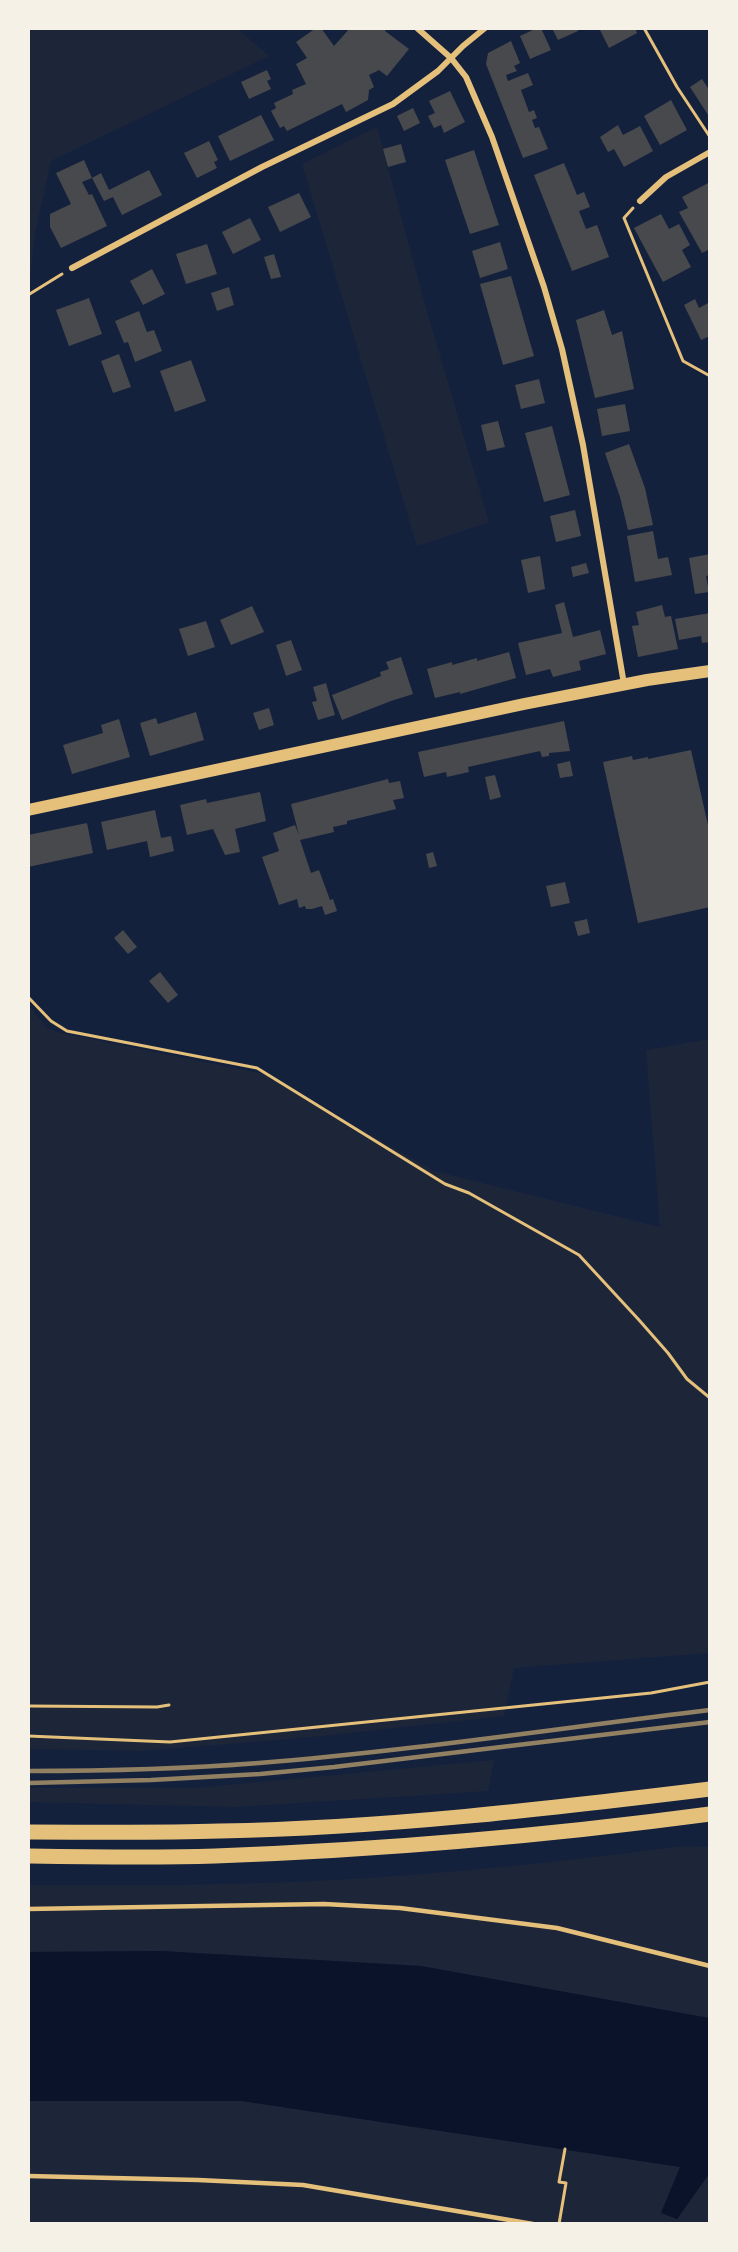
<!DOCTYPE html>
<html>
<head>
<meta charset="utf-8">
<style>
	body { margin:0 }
	#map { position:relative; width:738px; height:2252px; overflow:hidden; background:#14213d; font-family:"Alegreya Sans",sans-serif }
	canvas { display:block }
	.frame { position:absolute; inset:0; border:30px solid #f6f1e7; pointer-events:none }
</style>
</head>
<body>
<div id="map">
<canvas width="738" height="2252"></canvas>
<div class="frame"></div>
</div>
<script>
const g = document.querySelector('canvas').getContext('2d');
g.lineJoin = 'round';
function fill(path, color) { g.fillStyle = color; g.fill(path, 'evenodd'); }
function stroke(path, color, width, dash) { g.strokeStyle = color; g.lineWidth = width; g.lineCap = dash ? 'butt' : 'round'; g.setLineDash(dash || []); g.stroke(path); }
fill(new Path2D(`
	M29 28 238 29 269 56 51 161 35 234 29 287Z
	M377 127 424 301 489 522 417 546 302 164Z
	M29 1006 47 1028 61 1033 264 1074 434 1171 660 1227 646 1050 709 1039V1653L514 1668 504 1716 312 1737 142 1751 29 1749Z
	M494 1760 488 1791 235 1807 29 1802V1788H196Z
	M684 1846 709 1847V2018L421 1966 161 1951 29 1952 28 1885C130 1885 231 1886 332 1880 450 1874 567 1861 684 1846Z
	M28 2101H242L681 2167 661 2213 677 2219 709 2174V2223H29Z`), '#1d2539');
fill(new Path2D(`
	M161 1951 421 1966 709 2018V2174L677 2219 661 2213 680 2167 242 2101H29L28 1952Z`), '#0b132b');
fill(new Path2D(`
	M316 28H321L334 46 350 28H387L385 31 409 49 387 76 379 70 369 75 374 87 369 90 368 100 346 112 342 104 287 131 284 126 280 128 271 111 276 108 274 103 293 94 292 90 306 84 296 64 307 58 296 42Z
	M537 28H541L551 50 530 59 520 36Z
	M552 28H577L578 31 558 40Z
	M599 28H635L637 33 609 48Z
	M511 41 520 63 514 66 517 71 506 75 508 81 528 73 533 85 521 90 529 112 534 110 537 118 532 120 535 128 539 127 548 149 523 158 486 64 488 53Z
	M267 70 271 79 267 81 271 89 249 99 241 82Z
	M702 79 708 88 710 87V118L690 87Z
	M450 91 465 122 444 133 441 125 434 128 428 116 435 113 429 101Z
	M671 100 687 130 660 145 644 116Z
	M413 108 420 123 404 131 397 116Z
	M261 115 274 140 230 161 218 136Z
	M618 125 623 135 640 126 653 151 624 167 614 149 608 152 600 137Z
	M209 141 218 160 214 162 217 168 197 178 184 153Z
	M401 144 406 162 388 167 383 149Z
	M474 150 499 225 470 234 445 160Z
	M84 160 92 178 82 182 89 195 92 194 107 226 61 248 50 227V214L71 204 56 173Z
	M564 163 577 195 584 192 590 207 579 211 586 229 597 225 609 257 572 271 534 175Z
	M149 170 162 195 122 215 113 197 104 201 92 178 101 173 109 190Z
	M710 182V249L702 253 679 212 688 208 682 197Z
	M299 193 311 217 280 232 268 207Z
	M661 214 669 229 679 224 690 245 682 250 691 267 663 282 634 228Z
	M250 218 261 240 233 254 222 232Z
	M500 242 508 269 480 278 472 251Z
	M207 244 217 274 186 284 176 254Z
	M274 254 281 277 271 279 264 257Z
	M152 269 165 294 143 305 130 281Z
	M511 276 534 356 503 365 480 284Z
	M229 287 234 305 217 311 211 293Z
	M89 298 102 334 69 346 56 310Z
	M695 299 699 308 710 302V336L701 340 684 305Z
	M604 310 612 335 622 331 634 389 595 398 576 320Z
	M139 311 147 332 154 330 162 351 135 362 128 342 124 343 115 321Z
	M119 354 131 387 113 393 101 361Z
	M191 360 206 401 175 412 160 371Z
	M539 379 545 403 521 409 515 385Z
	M625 404 630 431 602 436 597 409Z
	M498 421 505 447 487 451 481 425Z
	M552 426 570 495 544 502 525 433Z
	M629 444 645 488 653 525 628 530 620 497 605 453Z
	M575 510 581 536 556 542 550 516Z
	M653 531 658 559 668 557 672 575 635 582 627 536Z
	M710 554V575L706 576 709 592 695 594 689 558Z
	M540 556 545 589 528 593 521 560Z
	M586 563 589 573 573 577 571 567Z
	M564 602 573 637 600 630 606 654 579 661 581 670 553 677 550 669 526 675 518 643 562 633 555 605Z
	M662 605 665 617 671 616 678 649 638 657 632 626 639 625 636 612Z
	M252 606 264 632 231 645 220 620Z
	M710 613V642L702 643 701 636 679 640 675 619Z
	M206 621 215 647 188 656 179 629Z
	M291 640 302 670 286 676 276 645Z
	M509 652 516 678 460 694V692L435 698 427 669 452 662V665L477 658V661Z
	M401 657 413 694 391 701 342 720 332 695 381 676 380 672 389 669 386 662Z
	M326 683 335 715 318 720 312 702 317 701 313 687Z
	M269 708 274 725 259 730 253 713Z
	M196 712 204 740 150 756 140 723 156 718 158 724Z
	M119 719 130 757 72 774 63 745 103 733 101 725Z
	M564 721 570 751 549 753V756L542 757 540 751 468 767 469 772 447 777 446 772 424 777 418 752Z
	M691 750 710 834V907L638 923 603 762 632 756 633 760 648 757V759Z
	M570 761 573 776 560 778 557 764Z
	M495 775 501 797 490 800 485 777Z
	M388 779 389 783 400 781 404 798 393 800 396 809 347 821V824L333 827 334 832 300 840 311 873 319 870 330 900 333 899 337 911 325 915 322 906 312 909H306L305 906 299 908 297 899 279 905 262 857 279 851 273 833 295 825 299 835 291 804Z
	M260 792 266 821 235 829 240 852 225 855 213 829 187 835 180 805 206 799 207 803Z
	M155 810 161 838 171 836 174 851 150 857 147 841 107 850 101 822Z
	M87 823 93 853 28 867V835Z
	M433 852 437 866 429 868 426 854Z
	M565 882 570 903 551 907 546 886Z
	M587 919 590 933 578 936 574 922Z
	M123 930 137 947 128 954 114 938Z
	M160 972 178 995 168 1003 149 981Z`), '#48494c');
stroke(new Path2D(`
	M644 28 677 87 710 137
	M633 208 624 218 683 361 710 376
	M28 295 62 274
	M28 997 51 1021 67 1031 257 1068 445 1184 469 1193 579 1255 639 1320 668 1353 687 1379 710 1398
	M28 1706 157 1707 169 1705
	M28 1736 170 1742 651 1693 710 1682
	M559 2224 566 2183 559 2182 565 2149`), '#e5c07b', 3);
stroke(new Path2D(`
	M28 1909 324 1904 400 1908 557 1928 710 1966
	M28 2176 198 2180 303 2185 533 2224`), '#e5c07b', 4.5);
stroke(new Path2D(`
	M417 28 451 58 466 77 492 137 544 287 562 349 583 445 624 684
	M640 201 666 177 710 152
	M72 268 262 167 393 104 438 71 463 46 485 28`), '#e5c07b', 6);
stroke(new Path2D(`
	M28 810 524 704 647 680 710 671`), '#e5c07b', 12);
stroke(new Path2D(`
	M28 1832C92 1832 156 1833 220 1831 384 1828 547 1809 710 1789
	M28 1856C91 1857 153 1858 215 1856 381 1850 545 1836 710 1814`), '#e5c07b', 15);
stroke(new Path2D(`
	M28 1771C106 1771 182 1769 259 1763 410 1751 560 1728 710 1710
	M28 1783 151 1780 260 1774 334 1767 710 1722`), '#918062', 4.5);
</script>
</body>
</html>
